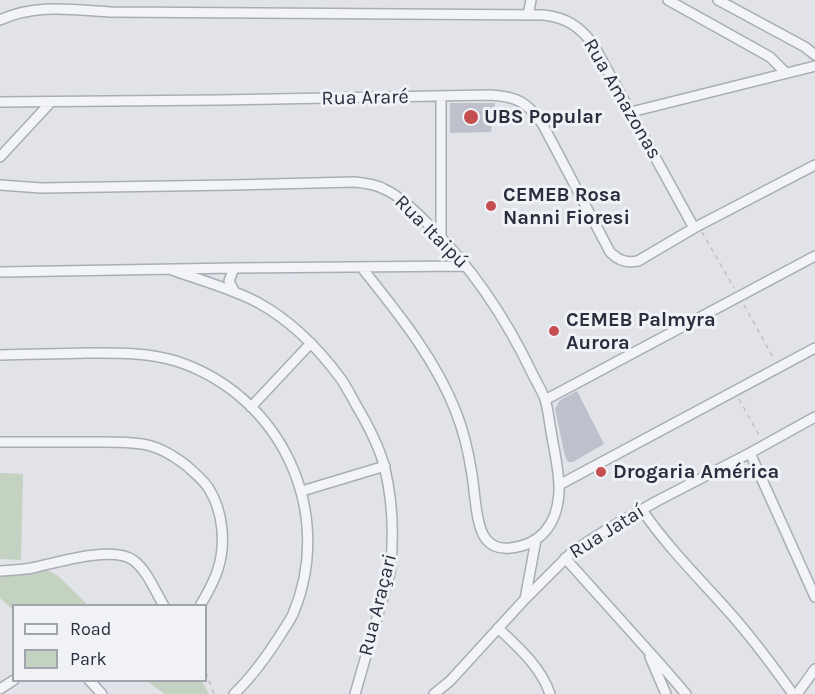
<!DOCTYPE html>
<html>
<head>
<meta charset="utf-8">
<style>
	body { margin:0 }
	#map { position:relative; width:815px; height:694px; overflow:hidden; background:#e1e3e8; font-family:Karla,sans-serif }
	canvas { display:block }
	.legend { position:absolute; left:12px; top:604px; width:195px; height:78px; box-sizing:border-box; background:#f0f2f6; border:2px solid #a1a4ad; margin:0; padding:8px 10px; list-style:none; font-size:18px; color:#2a2f3f }
	.legend li { display:flex; align-items:center; gap:12px; height:30px }
	.legend b { width:30px; border:2px solid #a1a4ad }
</style>
</head>
<body>
<div id="map">
<canvas width="815" height="694"></canvas>
<ul class="legend">
<li><b style="height:8px;background:#f3f4f7"></b>Road</li>
<li><b style="height:16px;background:#c4d2c2"></b>Park</li>
</ul>
</div>
<script>
const g = document.querySelector('canvas').getContext('2d');
g.lineJoin = 'round';
function fill(path, color) { g.fillStyle = color; g.fill(path, 'evenodd'); }
function stroke(path, color, width, dash) { g.strokeStyle = color; g.lineWidth = width; g.lineCap = dash ? 'butt' : 'round'; g.setLineDash(dash || []); g.stroke(path); }
function drawText(font, color, halo, rows, align = 'center') {
  g.font = font + ' Karla,sans-serif'; g.lineWidth = 6; g.setLineDash([]); g.textBaseline = 'middle'; g.strokeStyle = halo; g.fillStyle = color; for (const [text, x, y, turn = 0] of rows) {
    g.save(); g.translate(x, y); g.rotate((+turn || 0) * Math.PI / 180); g.textAlign = isNaN(turn) ? turn : align; if (halo) g.strokeText(text, 0, 0); g.fillText(text, 0, 0); g.restore();
  }
}
fill(new Path2D(`
	M0 473 23 474 21 560 0 559Z
	M46 569 58 576 88 605 14 606 13 610 0 598V577Z
	M147 681H202L209 694H165Z`), '#c4d2c2');
fill(new Path2D(`
	M450 103H495L491 132 450 133Z
	M577 391 604 444 573 462H568L565 456 555 409 560 400Z`), '#bec1cb');
const minor = new Path2D(`
	M668 0 770 57 786 73
	M718 0 805 47 815 55
	M528 15 531 0
	M0 20C36 3 74 10 113 12L544 15C567 18 579 26 593 44L694 228
	M0 102 220 100 489 95C516 96 528 102 543 125L610 252C619 261 627 263 638 261L694 228 815 165
	M631 112 815 66
	M0 157 51 102
	M0 185 41 188 233 185 354 182C364 183 375 184 384 189 400 196 415 211 427 223 472 267 506 318 533 375 537 383 542 391 545 399 548 409 549 420 551 431 554 451 560 472 559 493 557 524 541 545 510 548 500 549 492 547 486 539 475 526 475 487 471 469 468 450 463 430 456 412 435 358 397 312 362 268
	M441 237V96
	M234 268 229 281 234 291
	M172 270C200 280 230 288 257 302 290 320 319 349 341 379 348 389 353 400 359 410 370 429 380 448 385 469 393 503 394 538 390 573L355 694
	M0 272 234 268 466 266
	M0 355C29 354 58 354 86 353 116 353 147 352 176 361 281 395 336 512 293 614 290 621 285 627 281 634 267 656 253 676 234 694
	M545 400 815 256
	M251 407 311 343
	M0 442C29 442 58 442 87 442 105 442 124 441 142 444 158 446 174 456 187 466 194 473 204 480 209 489 223 511 226 544 218 569 214 582 207 594 200 606
	M750 453 815 597
	M559 485 815 348
	M302 491 385 466
	M642 510C669 549 699 578 730 613 753 639 773 666 793 694
	M565 558 661 665 686 694
	M0 571C11 570 22 570 32 568 55 563 113 545 133 560 147 570 155 591 164 606
	M525 599 536 540
	M498 628C518 647 541 667 550 694
	M650 657 666 694
	M89 680 102 694
	M0 689 14 680
	M434 694 450 681 525 599 573 551 606 530 657 501 750 453 815 417
	M797 694 815 669`);
stroke(minor, '#aaadb5', 12);
stroke(new Path2D(`
	M702 232 734 288
	M744 305 774 359
	M739 399 760 437
	M206 672 214 694`), '#bfc1c7', 1.5, [4.5, 4.5]);
stroke(minor, '#f3f4f7', 9);
for (const [x, y, r, color] of [
	[471,117,8,"#c54e51"],
	[491,206,6,"#c54e51"],
	[554,331,6,"#c54e51"],
	[601,472,6,"#c54e51"]
]) { const dot = new Path2D(); dot.arc(x, y, r, 0, 2 * Math.PI); g.fillStyle = color; g.fill(dot); stroke(dot, '#f0f2f6', 2); }
drawText('20px', '#2a2f3f', '#f0f2f6', [
	["Rua Araré",365,98,-1],
	["Rua Amazonas",622,99,60],
	["Rua Itaipú",431,232,45],
	["Rua Jataí",607,532,-32],
	["Rua Araçari",378,605,-76]
]);
drawText('bold 20px', '#2a2f3f', '#f0f2f6', [
	["UBS Popular",484,117],
	["CEMEB Rosa",503,195],
	["Nanni Fioresi",503,218],
	["CEMEB Palmyra",566,320],
	["Aurora",566,343],
	["Drogaria América",613,472]
], 'left');
</script>
</body>
</html>
